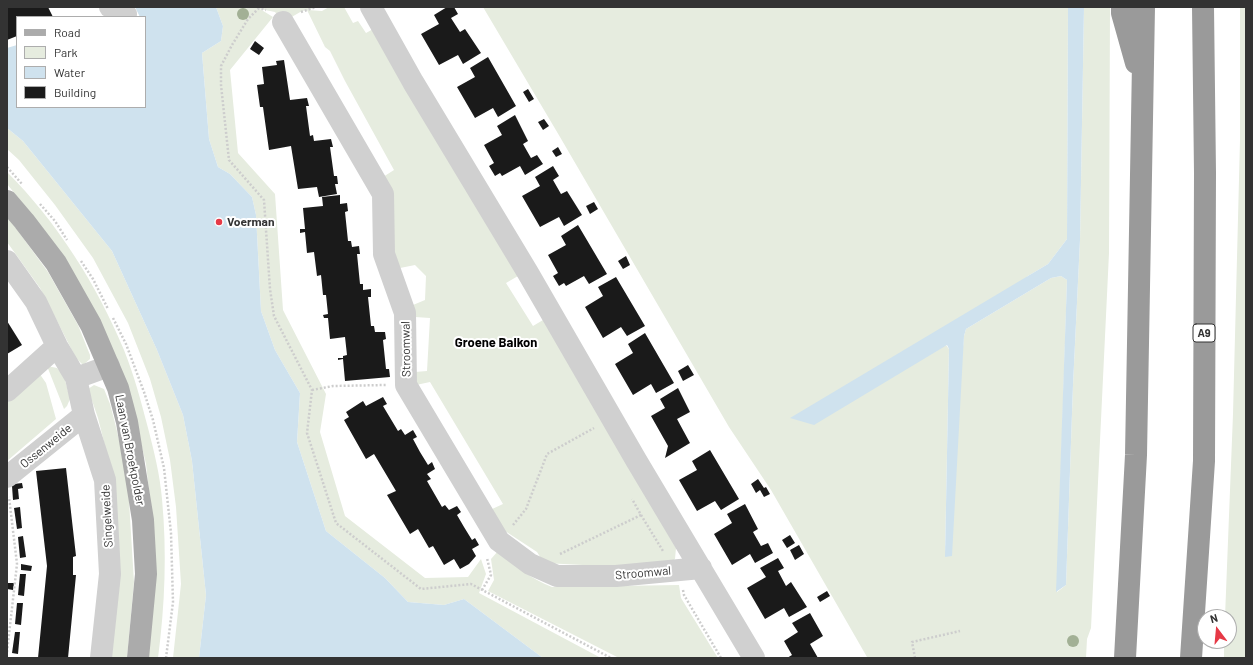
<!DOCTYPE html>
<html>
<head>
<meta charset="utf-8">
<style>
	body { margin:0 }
	#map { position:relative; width:1253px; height:665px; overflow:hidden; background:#fff; font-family:Barlow,sans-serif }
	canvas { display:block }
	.frame { position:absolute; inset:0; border:8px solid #333; pointer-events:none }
	.legend { position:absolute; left:16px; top:16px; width:130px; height:92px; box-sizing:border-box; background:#fff; border:1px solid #adadad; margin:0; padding:5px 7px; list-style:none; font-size:12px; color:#333 }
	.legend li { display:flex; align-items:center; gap:8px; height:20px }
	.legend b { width:20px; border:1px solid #adadad }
	.north { position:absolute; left:1197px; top:609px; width:40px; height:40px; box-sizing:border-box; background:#fff; border:1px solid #adadad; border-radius:50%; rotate:344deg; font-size:11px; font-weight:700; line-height:16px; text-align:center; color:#333 }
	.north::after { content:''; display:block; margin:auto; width:14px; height:18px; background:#e63946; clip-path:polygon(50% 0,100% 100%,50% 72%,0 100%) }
</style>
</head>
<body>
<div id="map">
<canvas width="1253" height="665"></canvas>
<div class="frame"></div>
<ul class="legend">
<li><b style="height:5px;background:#ababab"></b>Road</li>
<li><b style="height:11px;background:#e6ecdf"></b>Park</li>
<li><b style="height:11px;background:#cfe2ee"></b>Water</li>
<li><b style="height:11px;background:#1a1a1a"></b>Building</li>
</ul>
<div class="north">N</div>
</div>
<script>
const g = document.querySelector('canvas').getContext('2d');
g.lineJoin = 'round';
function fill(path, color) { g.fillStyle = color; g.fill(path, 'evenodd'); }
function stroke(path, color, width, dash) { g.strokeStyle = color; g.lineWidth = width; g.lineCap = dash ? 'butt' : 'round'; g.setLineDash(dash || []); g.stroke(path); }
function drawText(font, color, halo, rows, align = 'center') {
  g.font = font + ' Barlow,sans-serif'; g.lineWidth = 4; g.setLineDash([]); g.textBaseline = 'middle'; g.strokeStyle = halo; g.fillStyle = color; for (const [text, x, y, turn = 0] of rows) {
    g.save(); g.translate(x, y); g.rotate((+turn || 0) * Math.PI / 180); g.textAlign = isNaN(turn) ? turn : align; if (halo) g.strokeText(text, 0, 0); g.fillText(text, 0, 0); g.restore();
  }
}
fill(new Path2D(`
	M216 7H316L308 10 322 11 329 7H344L353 23 358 21 366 33 375 28 518 276 506 283 533 326 543 320 676 548 675 559 667 565H583L544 563 537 552 499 527 490 510 503 504 430 382 416 385 415 372 427 371 430 318 415 317 413 305 425 300 426 276 415 265 400 268 393 249 383 177 394 170 345 81 330 51 325 47 307 10 302 11 283 22 275 12 260 9 273 17 230 70 238 153 275 194 283 310 326 394 320 432 345 516 425 578 468 577 481 559 486 574 479 593 601 658H543L464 599 444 605 408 602 385 578 326 531 297 442 300 393 275 350 261 311 256 215 252 197 230 174 218 167 209 139 202 53 221 41 223 26Z
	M483 7H1068L1067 239 1048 264 1028 276 941 347 946 345 949 349 945 556 964 336 966 329 1051 278 1061 276 1067 280 1057 592 1066 585 1073 385 1080 240 1084 7H1110L1109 253 1091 628 1087 639 1086 658H865L867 657 771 490 729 427 560 137Z
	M1240 7H1246V658H1224V641H1229V617H1225L1233 414 1240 140Z
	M7 128 23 141 112 251 157 350 183 415 192 461 206 595 199 658H173L181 584 176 507 170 460 161 417 150 379 128 323 93 258 55 205 19 160 7 149Z
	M7 172C57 222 97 285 124 350 134 375 141 401 148 428 154 451 160 475 162 499 167 552 165 605 158 658H147L153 527 146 464 135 418 42 227 7 184Z
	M7 216 48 272 78 325 90 355V359L83 365 76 358 40 288 7 242Z
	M47 366 57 368 64 376 70 399 67 406 64 409Z
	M37 370 46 383 56 419 7 461V399Z
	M94 385 104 389 110 404 115 423 125 465 128 485 134 582 127 658H110V466L98 418 88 389Z
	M498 551C515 566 531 579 552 587L679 585 681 598 718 658H619L488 591 494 580 491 559Z`), '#e6ecdf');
fill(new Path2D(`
	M135 7H216L223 26 221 41 202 53 209 139 218 167 230 174 252 197 256 215 261 311 275 350 300 393 297 442 326 531 385 578 408 602 444 605 464 599 543 658H199L206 595 192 461 183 415 157 350 112 251 23 141 7 128V48L17 45V107H145V17H140Z
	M1068 7H1084L1080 240 1073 385 1066 585 1056 592 1067 280 1061 276 1051 278 966 329 964 336 952 556 945 557 949 349 947 345 814 425 790 418 1048 264 1067 239Z`), '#cfe2ee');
fill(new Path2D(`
	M7 7H48L53 17H17V36L7 40Z
	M447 7H454L458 14 451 18 460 32 465 29 481 53 463 64 458 55 439 65 421 34 439 24 434 15Z
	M255 41 264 48 259 55 250 49Z
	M488 57 516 106 498 117 493 108 475 118 457 87 475 77 470 68Z
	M284 60 290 100 307 98 309 106H306L310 136 313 135 314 141 331 139 333 147H330L334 176H337L338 184H335L337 194 319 197 317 187 298 189 291 146 269 150 263 107H260L257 85 264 84 262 67 277 65 276 61Z
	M528 89 534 99 529 102 523 92Z
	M515 115 528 141 523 144 531 158 537 155 543 164 525 175 520 166 502 176 500 173 495 176 489 166 494 163 484 145 502 135 497 126Z
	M544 119 549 126 543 130 538 122Z
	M558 147 562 154 556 157 552 151Z
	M553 166 559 176 553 180 561 194 567 191 582 215 564 226 559 217 540 227 522 196 540 186 535 177Z
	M340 195V204L347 203 348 211 345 212 348 241H351L352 247 359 246 360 254H357L360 284H363V290L371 289V297H368L371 326H374L375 332H385L386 339 383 340 386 369H389L390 377 345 381 343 359 338 360V358H343V356L347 355 345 337 330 339 328 318H324L323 315 328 314 326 295H323L321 275 317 276 314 252 307 253 305 232 300 233V229H305L303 208 323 206 322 197Z
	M594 202 598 209 590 214 586 206Z
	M578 225 607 274 589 284 584 276 566 286 564 283 559 286 553 276 558 273 548 255 566 245 561 236Z
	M626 256 630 265 623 269 618 261Z
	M616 277 645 326 627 336 621 327 603 338 585 307 603 296 598 287Z
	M7 321 22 345 7 354Z
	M645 333 674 383 656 393 651 384 633 395 615 364 633 353 628 344Z
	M688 365 694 375 683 381 678 371Z
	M678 388 690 412 677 419 690 443 665 458 668 446 651 416 665 408 660 399Z
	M383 397 387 404 383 406 398 431 401 429 405 435 413 430 417 437 413 439 420 452 428 465 432 462 435 469 427 474 431 479 427 481 442 507 445 505 449 510 457 506 461 512 457 515 464 527 472 540 475 538 479 545 472 549 476 556 469 564 460 569 454 559 444 565 433 546 429 548 418 529 410 534 387 495 396 491 374 454 366 459 344 420 349 417 346 412 363 401 366 406Z
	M710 450 739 499 721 510 715 501 697 511 679 480 697 470 692 461Z
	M66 468 76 556 73 557V575H76L68 658H38L47 566 36 471Z
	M758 479 764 488 766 487 770 494 764 497 760 490 756 493 751 484Z
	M22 483 23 488 18 489 19 499 13 500 12 486 14 484Z
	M745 504 758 529 753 532 761 546 768 543 773 553 755 563 750 554 732 565 714 534 732 523 727 514Z
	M20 507 22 528 17 529 14 508Z
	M790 535 795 543 787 548 782 540Z
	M23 536 26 557 20 558 18 537Z
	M799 545 804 554 795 560 790 550Z
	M778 558 784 568 778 571 786 586 791 582 807 607 789 617 784 608 765 619 747 588 766 577 760 568Z
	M21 564 32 566 31 571 21 570Z
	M20 574H26L24 596 18 595Z
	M7 583H14L13 590 7 589Z
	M827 591 830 596 820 602 817 597Z
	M17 603H23L21 625 15 624Z
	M810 613 823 636 810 644 818 658H787L792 655 784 641 798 632 792 623Z
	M15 632H20L18 654 12 653Z`), '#1a1a1a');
stroke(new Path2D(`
	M258 7 259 8 266 10
	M259 8 248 19 232 45 221 66V85L229 160 264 200 270 289 274 316 312 390 307 433 336 523 421 589 471 584 611 658
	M301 12 316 7
	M7 167 22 184
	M40 204 55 221 67 240
	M81 261 93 279 108 309
	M113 318 126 344 144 392 153 420 164 468 171 533 173 602 166 658
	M312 390 333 386 386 385
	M641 515 663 551
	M513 525 526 509 547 454 594 428
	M560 554 641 515 632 499
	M482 590 491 575 487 558
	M683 590 684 595 721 658
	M7 652 17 564 9 497
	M915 658 912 642 960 631`), '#cdcdcd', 2.5, [2, 2]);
stroke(new Path2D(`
	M110 7 126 14
	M371 7 413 82 528 273 636 460 754 658
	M283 22 383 194 384 254 405 313 406 385 499 541 530 564 557 576H616L701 568
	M7 261 36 302 57 346 76 378 84 415 105 480 110 574 101 658
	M76 378 109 366
	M7 391 57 346
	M7 477 84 415`), '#d0d0d0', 22);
stroke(new Path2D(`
	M7 201 24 221 56 263 91 325 118 388 127 422 143 520 146 574 138 658`), '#ababab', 22);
stroke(new Path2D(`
	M1122 7V13L1136 63
	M1125 658 1136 455 1144 7
	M1191 658 1204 461 1205 173 1203 7`), '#9a9a9a', 22);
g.fillStyle = '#a2b095';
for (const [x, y] of [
	[243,14],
	[1073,641]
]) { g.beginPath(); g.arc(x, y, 6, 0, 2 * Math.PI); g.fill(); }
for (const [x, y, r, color] of [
	[219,222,4,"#e63946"]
]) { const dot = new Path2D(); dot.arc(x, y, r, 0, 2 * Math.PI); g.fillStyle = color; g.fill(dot); stroke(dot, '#fff', 1.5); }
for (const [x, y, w] of [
	[1204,333,22]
]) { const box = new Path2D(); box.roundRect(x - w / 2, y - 9, w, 18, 3); g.fillStyle = '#fff'; g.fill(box); stroke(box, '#333', 1); }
drawText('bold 11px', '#333', null, [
	["A9",1204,333]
]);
drawText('bold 12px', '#333', '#fff', [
	["Voerman",227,222]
], 'left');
drawText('12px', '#333', '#fff', [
	["Stroomwal",406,349,-91],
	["Ossenweide",46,446,-39],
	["Laan van Broekpolder",130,450,79],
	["Singelweide",107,516,-93],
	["Stroomwal",643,573,-5]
]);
drawText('bold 13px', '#000', '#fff', [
	["Groene Balkon",496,343]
]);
</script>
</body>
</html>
